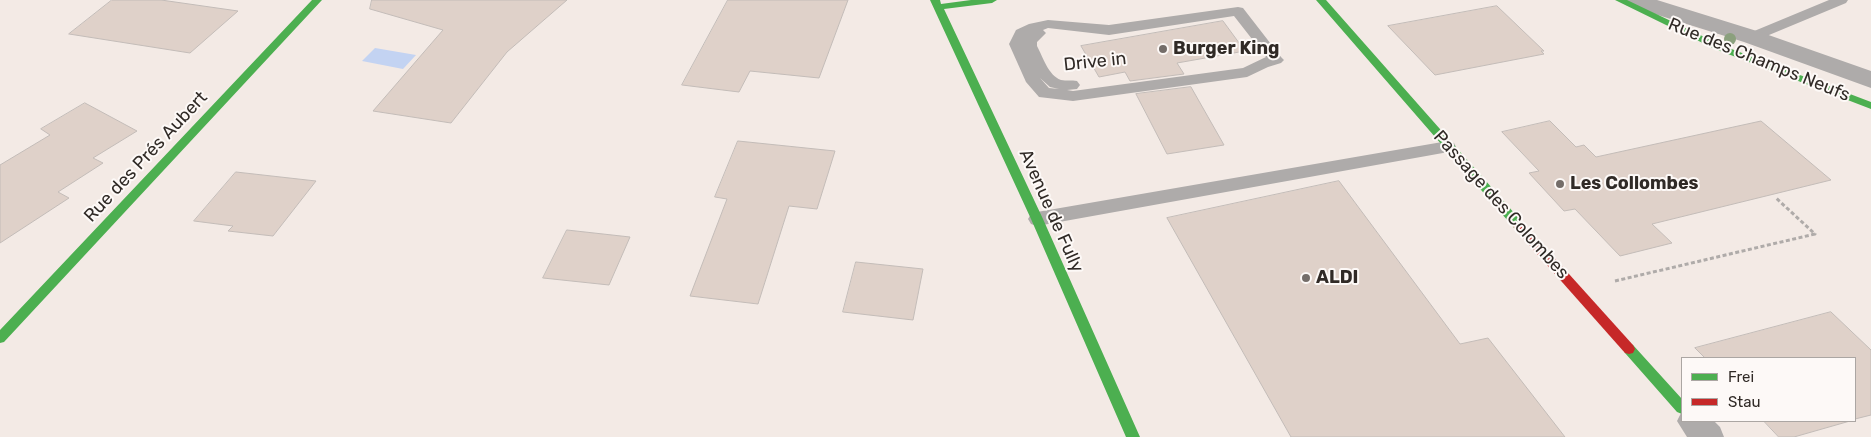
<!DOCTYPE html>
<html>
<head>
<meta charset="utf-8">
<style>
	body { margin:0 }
	#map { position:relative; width:1871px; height:437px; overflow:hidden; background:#f3eae5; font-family:Rubik,sans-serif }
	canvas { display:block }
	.legend { position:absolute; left:1681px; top:357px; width:175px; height:65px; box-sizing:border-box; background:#fdf9f7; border:1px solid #aba6a3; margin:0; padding:6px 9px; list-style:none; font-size:15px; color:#302a26 }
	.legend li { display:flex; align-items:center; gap:10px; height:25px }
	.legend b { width:25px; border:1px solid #aba6a3 }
</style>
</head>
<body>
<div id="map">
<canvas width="1871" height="437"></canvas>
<ul class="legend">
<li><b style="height:6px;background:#4caf50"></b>Frei</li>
<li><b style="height:6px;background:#c62828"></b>Stau</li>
</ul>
</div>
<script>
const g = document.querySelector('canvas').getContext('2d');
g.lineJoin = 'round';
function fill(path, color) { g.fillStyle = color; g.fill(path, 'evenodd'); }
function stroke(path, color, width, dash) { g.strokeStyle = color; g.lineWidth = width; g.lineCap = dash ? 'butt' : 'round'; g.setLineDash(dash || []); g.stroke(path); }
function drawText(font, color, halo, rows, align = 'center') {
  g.font = font + ' Rubik,sans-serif'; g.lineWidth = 4; g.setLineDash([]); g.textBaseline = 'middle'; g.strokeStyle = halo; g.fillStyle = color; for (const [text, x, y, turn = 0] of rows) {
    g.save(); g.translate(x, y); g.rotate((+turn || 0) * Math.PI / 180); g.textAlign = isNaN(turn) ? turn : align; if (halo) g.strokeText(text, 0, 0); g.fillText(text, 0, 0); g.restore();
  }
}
fill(new Path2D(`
	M375 48 416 55 403 69 362 61Z`), '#c3d3f2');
const building = new Path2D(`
	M112 0H161L238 11 190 53 69 34Z
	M372 0H567L507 52 451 123 373 111 443 30 370 9Z
	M728 0H848L819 78 750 71 739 92 682 85Z
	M1497 6 1544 51H1541L1544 54 1435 75 1388 26Z
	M1223 21 1245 51 1177 63 1184 74 1130 81 1125 72 1099 77 1081 46Z
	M1191 87 1224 145 1167 154 1136 94Z
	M85 103 137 131 93 158 103 163 58 192 69 198 0 243V165L50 135 41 129Z
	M1550 121 1576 147 1584 145 1596 157 1761 121 1831 180 1652 224 1672 243 1620 256 1575 209 1564 211 1529 173 1539 171 1502 132Z
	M738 141 835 151 817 209 789 206 758 304 690 296 727 199 715 197Z
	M236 172 316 181 273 236 228 231 233 226 194 221Z
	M1339 181 1460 344 1488 338 1565 437H1291L1167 218Z
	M567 230 630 237 609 285 543 278Z
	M856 262 923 269 913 320 843 312Z
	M1831 312 1871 350V415L1855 419V358H1705L1695 348Z
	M1764 421H1850L1794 437H1779Z`);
fill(building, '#dfd1c9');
stroke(building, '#c3bcb8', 1);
stroke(new Path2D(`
	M1615 281 1815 234 1776 198`), '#afaba9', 3, [4, 2.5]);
fill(new Path2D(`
	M1829 0H1848L1846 3 1757 40H1747L1745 37 1747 34Z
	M1238 7 1243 8 1281 57 1284 60 1281 63 1268 67 1247 77 1073 101 1039 97 1026 82 1009 44 1016 30 1029 24 1048 20 1109 25ZM1234 16 1266 57 1243 68 1073 91 1067 90 1077 89 1080 85 1077 81C1072 80 1066 81 1061 80 1048 75 1043 57 1037 46V42L1046 33 1043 30 1048 28 1109 35ZM1040 78 1050 87 1059 89 1049 88Z
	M1448 141 1454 143 1456 147 1454 151 1037 226 1031 224 1028 219 1031 214 1037 212Z`), '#aeabaa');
fill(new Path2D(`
	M1623 0H1657L1760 32 1871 71V88L1744 42 1626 5Z
	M1682 411V421H1714L1720 427 1724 437H1687L1677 421Z`), '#aeabaa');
fill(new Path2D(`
	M312 0H322L4 342 0 343V330Z
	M930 0H940L941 4 971 0H997L992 3 944 9 1043 219 1140 437H1126L1031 219Z
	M1316 0H1326L1523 223 1525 226 1523 229H1515Z
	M1615 0H1627L1721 45 1871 102V109L1715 49Z
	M1629 344 1633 345 1682 399V414L1677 412 1625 353 1623 349 1625 345Z`), '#4caf50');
fill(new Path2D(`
	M1519 222 1523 223 1633 345 1635 349 1633 353 1629 354 1625 353 1515 229 1513 226Z`), '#c62828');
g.fillStyle = '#8ba07d';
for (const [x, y] of [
	[1730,39]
]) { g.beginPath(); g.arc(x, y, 6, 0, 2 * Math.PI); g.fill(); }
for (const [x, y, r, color] of [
	[1163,49,5,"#746d69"],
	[1560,184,5,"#746d69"],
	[1306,278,5,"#746d69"]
]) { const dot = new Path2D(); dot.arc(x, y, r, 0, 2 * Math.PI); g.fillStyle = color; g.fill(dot); stroke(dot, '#fdf9f7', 2); }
drawText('bold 18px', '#302a26', '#fdf9f7', [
	["Burger King",1173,49],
	["Les Collombes",1570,184],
	["ALDI",1316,278]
], 'left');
drawText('18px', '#302a26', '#fdf9f7', [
	["Rue des Champs Neufs",1759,60,22],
	["Drive in",1095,62,-6],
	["Rue des Prés Aubert",146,157,-47],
	["Passage des Colombes",1501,205,48],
	["Avenue de Fully",1051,211,66]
]);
</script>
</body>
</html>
